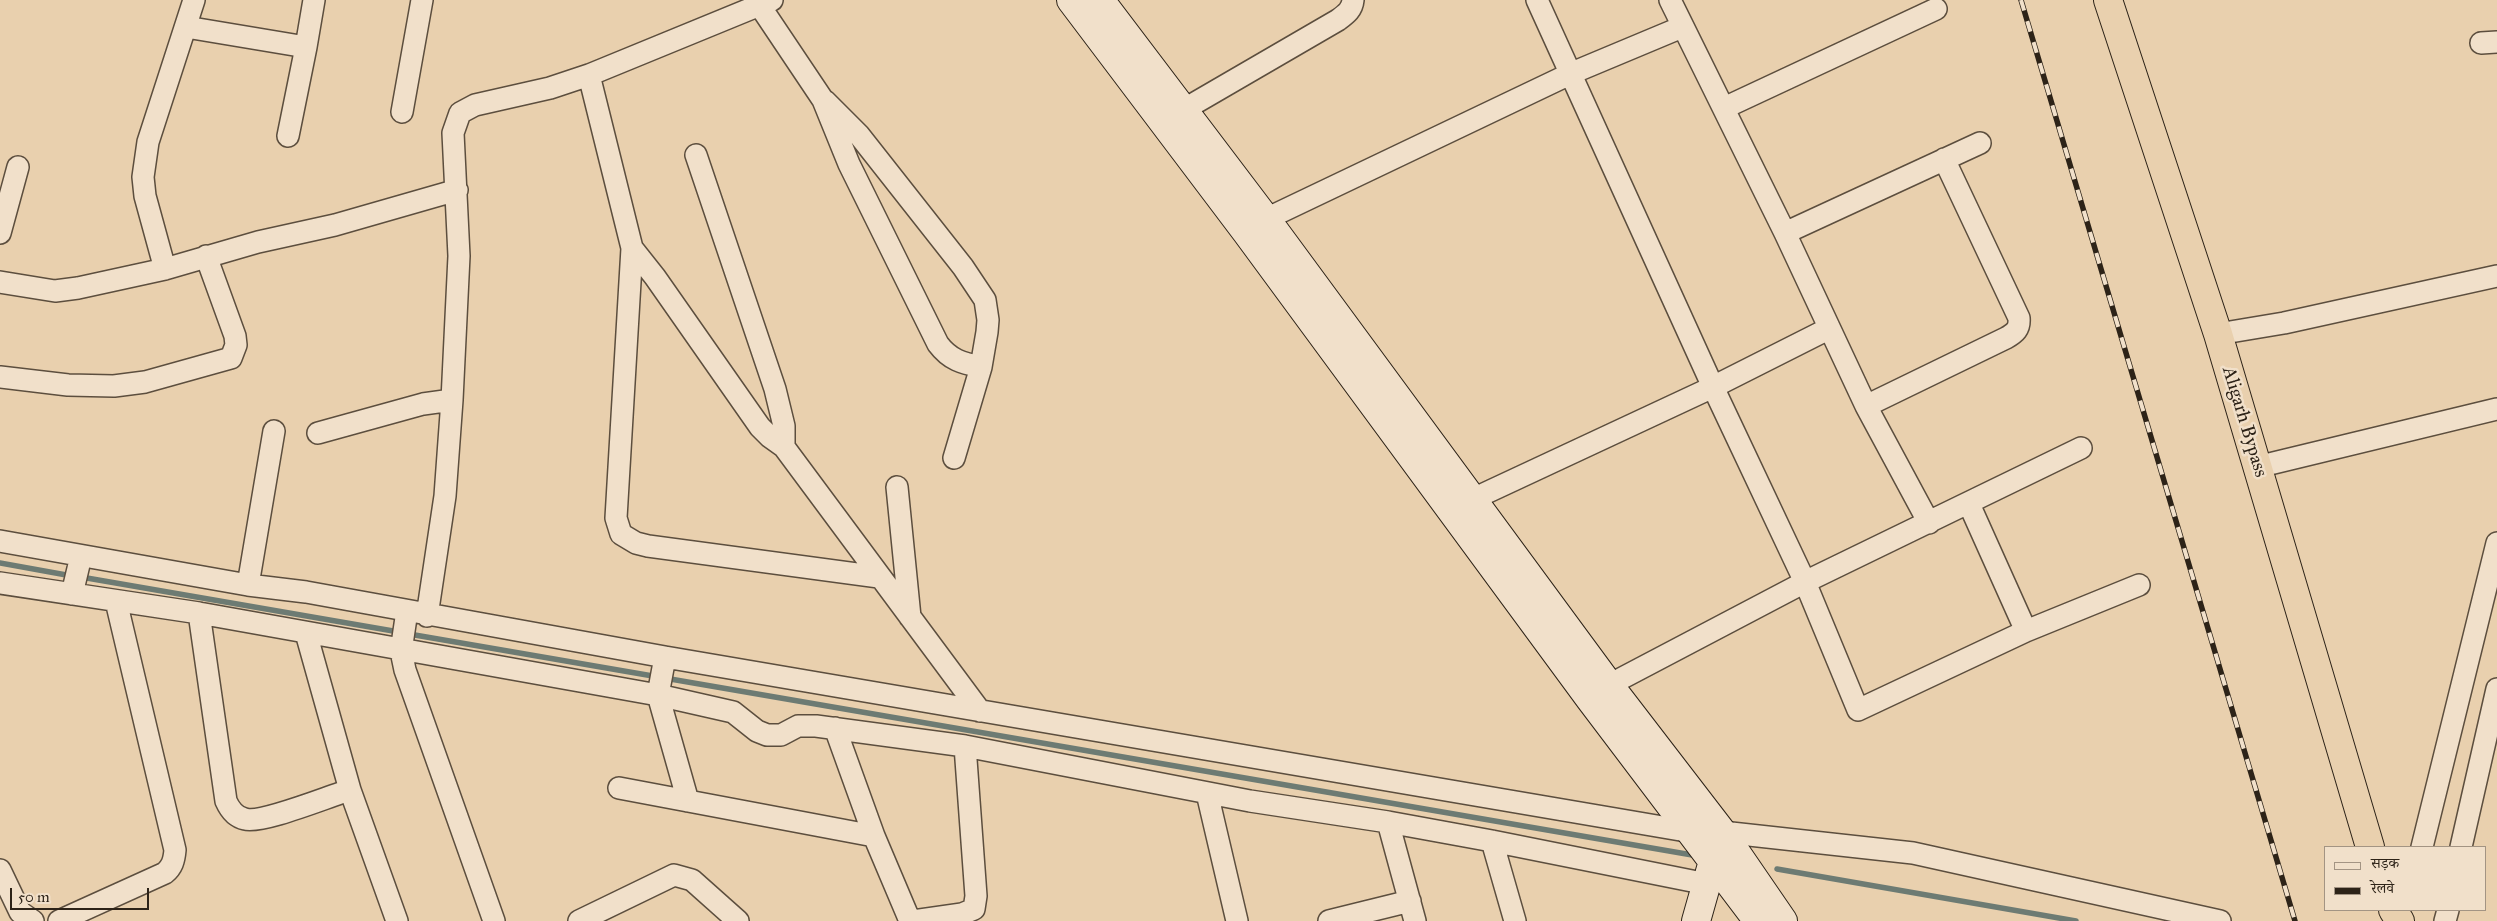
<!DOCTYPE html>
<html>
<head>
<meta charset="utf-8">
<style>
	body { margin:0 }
	#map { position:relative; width:2497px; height:921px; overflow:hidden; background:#e9d0ae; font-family:"IM FELL Great Primer","Noto Serif Devanagari",serif }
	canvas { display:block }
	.legend { position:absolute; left:2324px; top:846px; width:162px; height:65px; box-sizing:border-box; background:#f1e0ca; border:1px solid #a39483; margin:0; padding:6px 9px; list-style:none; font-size:15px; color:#2d2318 }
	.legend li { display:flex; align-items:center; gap:10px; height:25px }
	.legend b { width:25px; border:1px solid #a39483 }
	.scale { position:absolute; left:10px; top:888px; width:139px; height:22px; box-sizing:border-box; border:2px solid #2d2318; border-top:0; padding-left:6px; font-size:15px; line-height:18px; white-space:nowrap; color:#2d2318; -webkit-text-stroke:4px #f1e0ca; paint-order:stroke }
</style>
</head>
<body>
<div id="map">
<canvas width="2497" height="921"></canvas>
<ul class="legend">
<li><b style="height:6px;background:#f1e0ca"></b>सड़क</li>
<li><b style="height:6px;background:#2d2318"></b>रेलवे</li>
</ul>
<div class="scale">50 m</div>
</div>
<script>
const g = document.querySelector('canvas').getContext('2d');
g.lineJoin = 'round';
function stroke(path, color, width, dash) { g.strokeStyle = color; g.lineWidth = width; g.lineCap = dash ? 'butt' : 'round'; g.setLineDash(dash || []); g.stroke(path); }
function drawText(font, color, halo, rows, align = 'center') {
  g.font = font + ' "IM FELL Great Primer",serif'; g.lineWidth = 5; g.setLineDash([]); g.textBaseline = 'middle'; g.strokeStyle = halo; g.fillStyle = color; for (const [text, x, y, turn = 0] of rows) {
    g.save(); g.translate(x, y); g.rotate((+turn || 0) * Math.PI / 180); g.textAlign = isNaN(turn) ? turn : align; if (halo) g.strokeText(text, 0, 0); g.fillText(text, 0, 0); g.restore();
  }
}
stroke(new Path2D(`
	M0 563 72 576
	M81 577 399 632
	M409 634 1698 856
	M1777 869 2076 921`), '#6d7b73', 5.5);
const street = new Path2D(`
	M1537 0 1713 387 1805 582 1858 710 2026 631 1969 504
	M1670 0 1785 233 1866 406 1929 523
	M760 6 823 100 849 164 938 344C950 360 962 363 981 367
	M186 27 306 47 314 0
	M2481 43 2497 42
	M589 75 632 248 616 518 621 534 636 543 648 546 879 577
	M825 101 859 135 963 267 985 300 988 320 987 332 981 367 954 458
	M1724 108 1936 9
	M1183 110 1338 20C1346 14 1352 10 1353 0
	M402 112 422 0
	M288 136 306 47
	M696 155 775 389 784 426V447
	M1266 219 1572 73 1682 27
	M0 233 18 167
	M1785 233 1980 143
	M632 248 655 277 760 427 770 437 784 447 980 711
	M165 269 145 196 143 177 148 142 194 0
	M0 282 55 291 78 288 165 269 258 242 335 225 457 190
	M2218 334 2284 323 2497 276
	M0 377 68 385 114 386 145 382 231 358 236 345 235 336 206 256
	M1866 406 2006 338C2015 333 2020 329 2019 318L1944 159
	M318 433 423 404 452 400
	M2257 467 2497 409
	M897 487 910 617
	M1473 499 1713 387 1828 329
	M0 541 248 585 306 592 665 657 1692 832
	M0 583 199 613 658 695 733 712 757 731 767 735H781L798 726H816L965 746 1250 801 1388 822 1492 841 1707 884
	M248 585 274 431
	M72 594 81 556
	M407 611 401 651 405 670 494 921
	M199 613 226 801C230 810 235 817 245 819 262 824 329 796 350 790
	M427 616 445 496 452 400 459 256 453 133 460 113 475 105 550 88 589 75 772 0
	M2026 631 2139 585
	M306 633 350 790 397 921
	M665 657 658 695 688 801
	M1609 685 1805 582 2081 448
	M835 728 874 836 910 921
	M619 788 874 836
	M1207 793 1237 921
	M1388 822 1415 921
	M1722 832 1913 853 2220 921
	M1492 841 1515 921
	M2422 847 2497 543
	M2461 847 2497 689
	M0 870 20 912 33 921
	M59 921 165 873C172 867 174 861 175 850L116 601
	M579 921 674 875 692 880 738 921
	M913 921 962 914 974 909 976 896 965 746
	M1329 921 1410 901
	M2445 921 2448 910`);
const secondary = new Path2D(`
	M1071 0 1247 233 1590 699 1758 921
	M1100 0 1266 219 1609 685 1722 832 1783 921
	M1696 921 1713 861`);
const highway = new Path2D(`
	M2108 0 2218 334 2370 847
	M2393 910 2400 921`);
stroke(street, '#5c4e3e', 24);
stroke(secondary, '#2d2318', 30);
stroke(highway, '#2d2318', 30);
stroke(street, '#f1e0ca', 21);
stroke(secondary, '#f1e0ca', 28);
stroke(highway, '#e9d0ae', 28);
const rail = new Path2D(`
	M2021 0 2295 921`);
stroke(rail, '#2d2318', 5.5);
stroke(rail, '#f1e0ca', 4, [11]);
drawText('19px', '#2d2318', '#f1e0ca', [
	["Aligarh Bypass",2244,422,73]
]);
</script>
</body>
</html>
